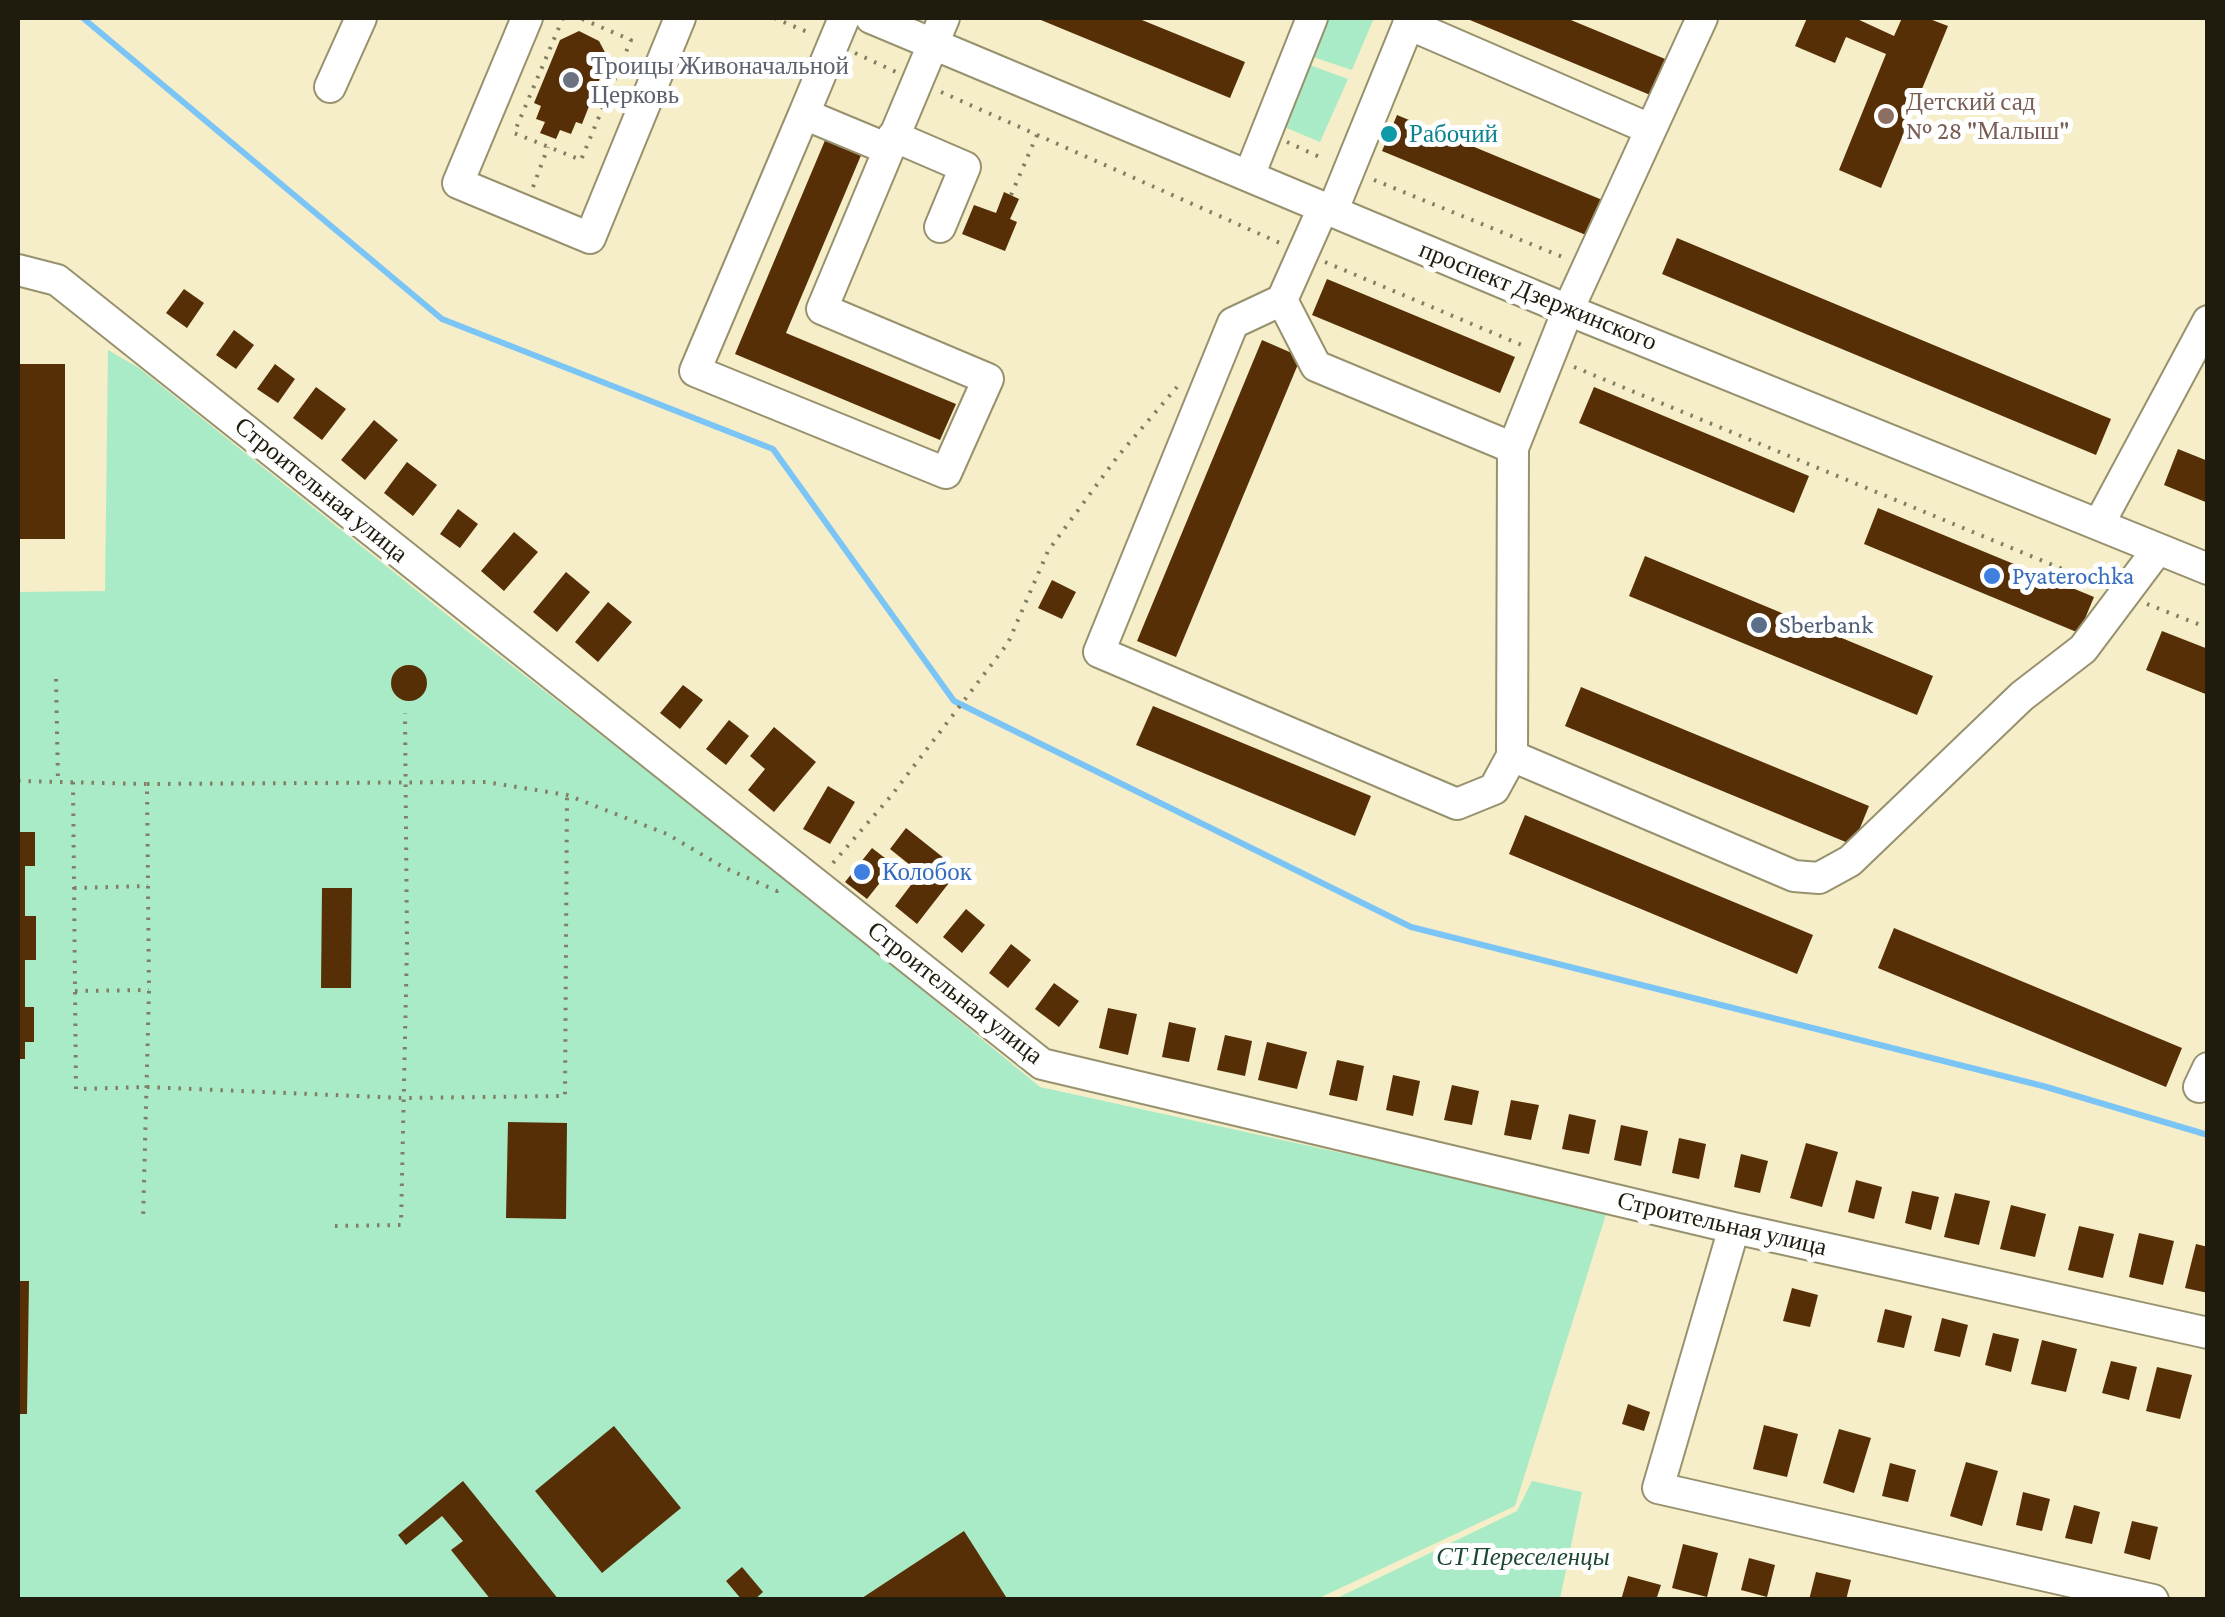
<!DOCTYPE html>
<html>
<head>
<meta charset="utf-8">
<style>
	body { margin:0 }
	#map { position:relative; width:2225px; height:1617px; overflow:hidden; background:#f5eec9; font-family:"Crimson Pro",serif }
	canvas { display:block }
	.frame { position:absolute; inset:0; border:20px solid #1f1c0e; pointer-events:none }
</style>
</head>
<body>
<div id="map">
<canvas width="2225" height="1617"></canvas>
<div class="frame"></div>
</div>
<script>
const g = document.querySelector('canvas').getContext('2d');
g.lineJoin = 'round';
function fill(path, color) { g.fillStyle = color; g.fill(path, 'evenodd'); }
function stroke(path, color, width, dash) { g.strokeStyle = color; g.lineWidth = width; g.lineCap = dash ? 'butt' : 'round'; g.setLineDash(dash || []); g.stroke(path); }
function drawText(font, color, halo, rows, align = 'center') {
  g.font = font + ' "Crimson Pro",serif'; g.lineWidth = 10; g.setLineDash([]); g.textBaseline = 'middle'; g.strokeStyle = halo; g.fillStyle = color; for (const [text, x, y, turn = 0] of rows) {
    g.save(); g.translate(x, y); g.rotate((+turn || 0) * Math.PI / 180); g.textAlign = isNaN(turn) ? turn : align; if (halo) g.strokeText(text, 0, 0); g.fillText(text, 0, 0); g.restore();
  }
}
fill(new Path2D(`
	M1325 18H1374L1352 70 1310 56Z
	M1307 64 1348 79 1320 142 1282 126Z
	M108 350 139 368 471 634 787 879 1040 1087 1607 1211 1515 1506 1317 1599H18V1059L25 1058V1042L34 1041V1008L25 1007V960L36 959V917L25 916V866H35V833L18 832V592L105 591Z
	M1532 1481 1582 1492 1560 1599H1335L1517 1511Z`), '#a9ebc6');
stroke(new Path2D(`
	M83 18 442 319 773 449 954 701 1411 927 2043 1086 2208 1135`), '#7bc4f6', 6);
fill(new Path2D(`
	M1036 18H1137L1245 62 1230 98Z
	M1465 18H1566L1670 61 1655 97Z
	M1807 18H1855L1894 36 1902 18H1927L1948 26 1881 188 1839 170 1886 54 1846 37 1835 63 1795 46Z
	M579 31 599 41 608 58 582 124 576 122 571 134 560 130 556 139 540 133 545 122 536 119 541 106 534 103 560 40Z
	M1397 115 1612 204 1598 240 1382 151Z
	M826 138 862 153 786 333 956 404 940 440 735 354Z
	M1004 192 1019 199 1010 219 1017 222 1005 251 962 234 974 205 996 213Z
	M1677 238 2111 419 2096 455 1662 274Z
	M1327 279 1515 357 1500 393 1312 315Z
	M184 289 204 303 187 328 166 313Z
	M234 330 254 345 236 369 216 355Z
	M1262 340 1301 357 1176 657 1137 641Z
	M18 364H65V539H18Z
	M275 364 295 379 278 403 257 389Z
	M316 387 346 409 322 440 293 418Z
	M1594 387 1809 476 1794 513 1579 423Z
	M374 420 398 440 365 480 341 460Z
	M2178 449 2208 461V503L2164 485Z
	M407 462 437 485 413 516 384 493Z
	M1878 508 2094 597 2079 633 1864 544Z
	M458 509 478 524 460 548 440 534Z
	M514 532 538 552 504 591 481 571Z
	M1645 556 1933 676 1917 715 1629 596Z
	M566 572 590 592 557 632 533 612Z
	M1052 580 1076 592 1062 619 1038 608Z
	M608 602 632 622 598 662 575 642Z
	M2162 631 2208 649V695L2146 670Z
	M391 683a18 18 0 1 1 36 0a18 18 0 1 1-36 0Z
	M683 685 703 700 680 729 660 713Z
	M1581 687 1869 806 1853 845 1565 726Z
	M1153 706 1371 796 1355 836 1136 745Z
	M729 720 749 736 726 765 706 749Z
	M774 727 816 762 774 812 748 790 765 769 750 756Z
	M828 786 855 802 830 844 803 829Z
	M1525 815 1813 935 1797 974 1509 854Z
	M906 828 959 870 917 924 895 906 920 873 890 849Z
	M18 832H35V866H25V916H36V960H25V1007H34V1042H25V1059H18Z
	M872 848 894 865 867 899 845 882Z
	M322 888H352L351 988H321Z
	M966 909 985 925 962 953 943 937Z
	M1894 928 2182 1048 2166 1087 1878 968Z
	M1011 944 1031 960 1008 988 989 973Z
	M1054 983 1079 1001 1059 1027 1035 1009Z
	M1108 1008 1137 1014 1128 1055 1099 1048Z
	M1169 1022 1196 1028 1189 1062 1162 1057Z
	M1225 1035 1252 1041 1245 1076 1217 1070Z
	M1267 1042 1307 1052 1297 1089 1258 1080Z
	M1337 1060 1364 1066 1357 1101 1329 1095Z
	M1393 1075 1420 1081 1413 1116 1386 1110Z
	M1452 1085 1479 1091 1472 1125 1444 1120Z
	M1511 1100 1539 1105 1531 1140 1504 1135Z
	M1569 1114 1596 1120 1589 1154 1562 1149Z
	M508 1122 567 1123 566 1219 506 1218Z
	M1621 1125 1648 1131 1641 1166 1614 1160Z
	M1679 1138 1706 1144 1699 1179 1672 1173Z
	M1806 1143 1838 1152 1822 1207 1790 1198Z
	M1741 1154 1768 1161 1760 1193 1734 1187Z
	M1856 1180 1882 1187 1874 1219 1848 1212Z
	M1912 1191 1939 1197 1931 1230 1905 1223Z
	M1955 1193 1990 1201 1979 1245 1944 1237Z
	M2011 1205 2046 1214 2035 1257 2000 1249Z
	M2079 1226 2114 1234 2103 1278 2068 1270Z
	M2139 1233 2174 1241 2163 1285 2129 1277Z
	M2196 1244 2208 1247V1293L2185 1288Z
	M18 1281H29L27 1414H18Z
	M1792 1288 1818 1295 1810 1327 1783 1321Z
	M1885 1309 1912 1316 1904 1348 1877 1342Z
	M1942 1318 1968 1325 1960 1357 1934 1351Z
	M1993 1333 2019 1339 2011 1372 1985 1365Z
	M2042 1340 2077 1349 2066 1392 2031 1384Z
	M2111 1361 2137 1367 2129 1400 2102 1393Z
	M2157 1367 2192 1375 2180 1419 2146 1411Z
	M1628 1404 1650 1412 1644 1431 1622 1424Z
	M1764 1425 1798 1434 1787 1477 1753 1469Z
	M614 1426 681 1508 602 1573 535 1491Z
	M1839 1429 1871 1438 1854 1493 1823 1483Z
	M1966 1462 1998 1471 1982 1526 1950 1516Z
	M1890 1463 1916 1470 1908 1502 1882 1496Z
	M463 1481 559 1600 509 1597 491 1600 451 1550 463 1541 442 1516 406 1545 398 1535Z
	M2023 1492 2050 1499 2042 1531 2016 1525Z
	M2074 1505 2100 1512 2092 1544 2065 1538Z
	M2132 1521 2158 1527 2150 1560 2124 1553Z
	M964 1531 1008 1600H859Z
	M1683 1544 1718 1553 1707 1597 1672 1588Z
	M1749 1558 1775 1565 1767 1597 1741 1590Z
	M742 1567 763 1592 754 1600H742L726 1581Z
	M1816 1572 1851 1580 1846 1600H1809Z
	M1628 1576 1661 1585 1656 1600H1621Z`), '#562f06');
const minor = new Path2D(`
	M527 18 458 183 590 238 680 18
	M844 18 804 114 888 149
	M871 18 1568 310 2208 569
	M1408 24 1650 129
	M330 87 361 18
	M804 114 695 371 946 473 988 379 822 309 944 18
	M893 136 965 167 940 227
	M1249 176 1312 18
	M1323 208 1282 300 1233 323 1099 652 1457 804 1494 789 1512 756 1513 448 1568 310 1702 18
	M1332 212 1411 18
	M18 270 57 280 1042 1064 1734 1228 2208 1333
	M1282 300 1316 366 1513 448
	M2099 524 2208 321
	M1512 756 1794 876 1819 878 1850 861 2022 696 2083 649 2158 549
	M2199 1087 2208 1068
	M1734 1228 1658 1488 2153 1600`);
stroke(minor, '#97916e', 34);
stroke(new Path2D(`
	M563 18 514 133 581 160 631 40 580 18
	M774 18 810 33
	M855 53 896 72
	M941 92 1280 243
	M1287 142 1324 159
	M1374 180 1565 258
	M533 187 548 147
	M1011 195 1037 135
	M1325 262 1524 346
	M1574 367 2101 585
	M2147 604 2208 628
	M56 679 58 782
	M18 781 147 784 149 990 143 1221
	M73 782 76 1089 147 1087 403 1098 565 1096 567 795
	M147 784 486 782 567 795 667 834 723 867 777 891 779 889
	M833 863 891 796 1008 643 1048 551 1118 456 1177 387
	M74 888 148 886
	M75 991 149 990
	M335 1226 401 1225 407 945 405 713`), '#827d64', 4, [2.5, 8]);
stroke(minor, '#fff', 30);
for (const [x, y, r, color] of [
	[571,80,10,"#6b7280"],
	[1886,116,10,"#8d6e63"],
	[1389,134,10,"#0f9aa8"],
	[1992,576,10,"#3f7fe0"],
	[1759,625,10,"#5c6f8a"],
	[862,872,10,"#3f7fe0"]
]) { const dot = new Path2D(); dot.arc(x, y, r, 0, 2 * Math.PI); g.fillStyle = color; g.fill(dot); stroke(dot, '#fff', 4); }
drawText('25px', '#5b616d', '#fff', [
	["Троицы Живоначальной",591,66],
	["Церковь",591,95]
], 'left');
drawText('25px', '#785e54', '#fff', [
	["Детский сад",1906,102],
	["№ 28 \"Малыш\"",1906,131]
], 'left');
drawText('25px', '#0d838f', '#fff', [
	["Рабочий",1409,134]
], 'left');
drawText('25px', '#1f1c0e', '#fff', [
	["проспект Дзержинского",1538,296,22],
	["Строительная улица",321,490,39],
	["Строительная улица",955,993,38],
	["Строительная улица",1722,1224,13]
]);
drawText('25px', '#366cbe', '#fff', [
	["Pyaterochka",2012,576],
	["Колобок",882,872]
], 'left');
drawText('25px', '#4e5e75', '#fff', [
	["Sberbank",1779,625]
], 'left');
drawText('italic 25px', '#1b4832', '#fff', [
	["СТ Переселенцы",1523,1557]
]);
</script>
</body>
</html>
